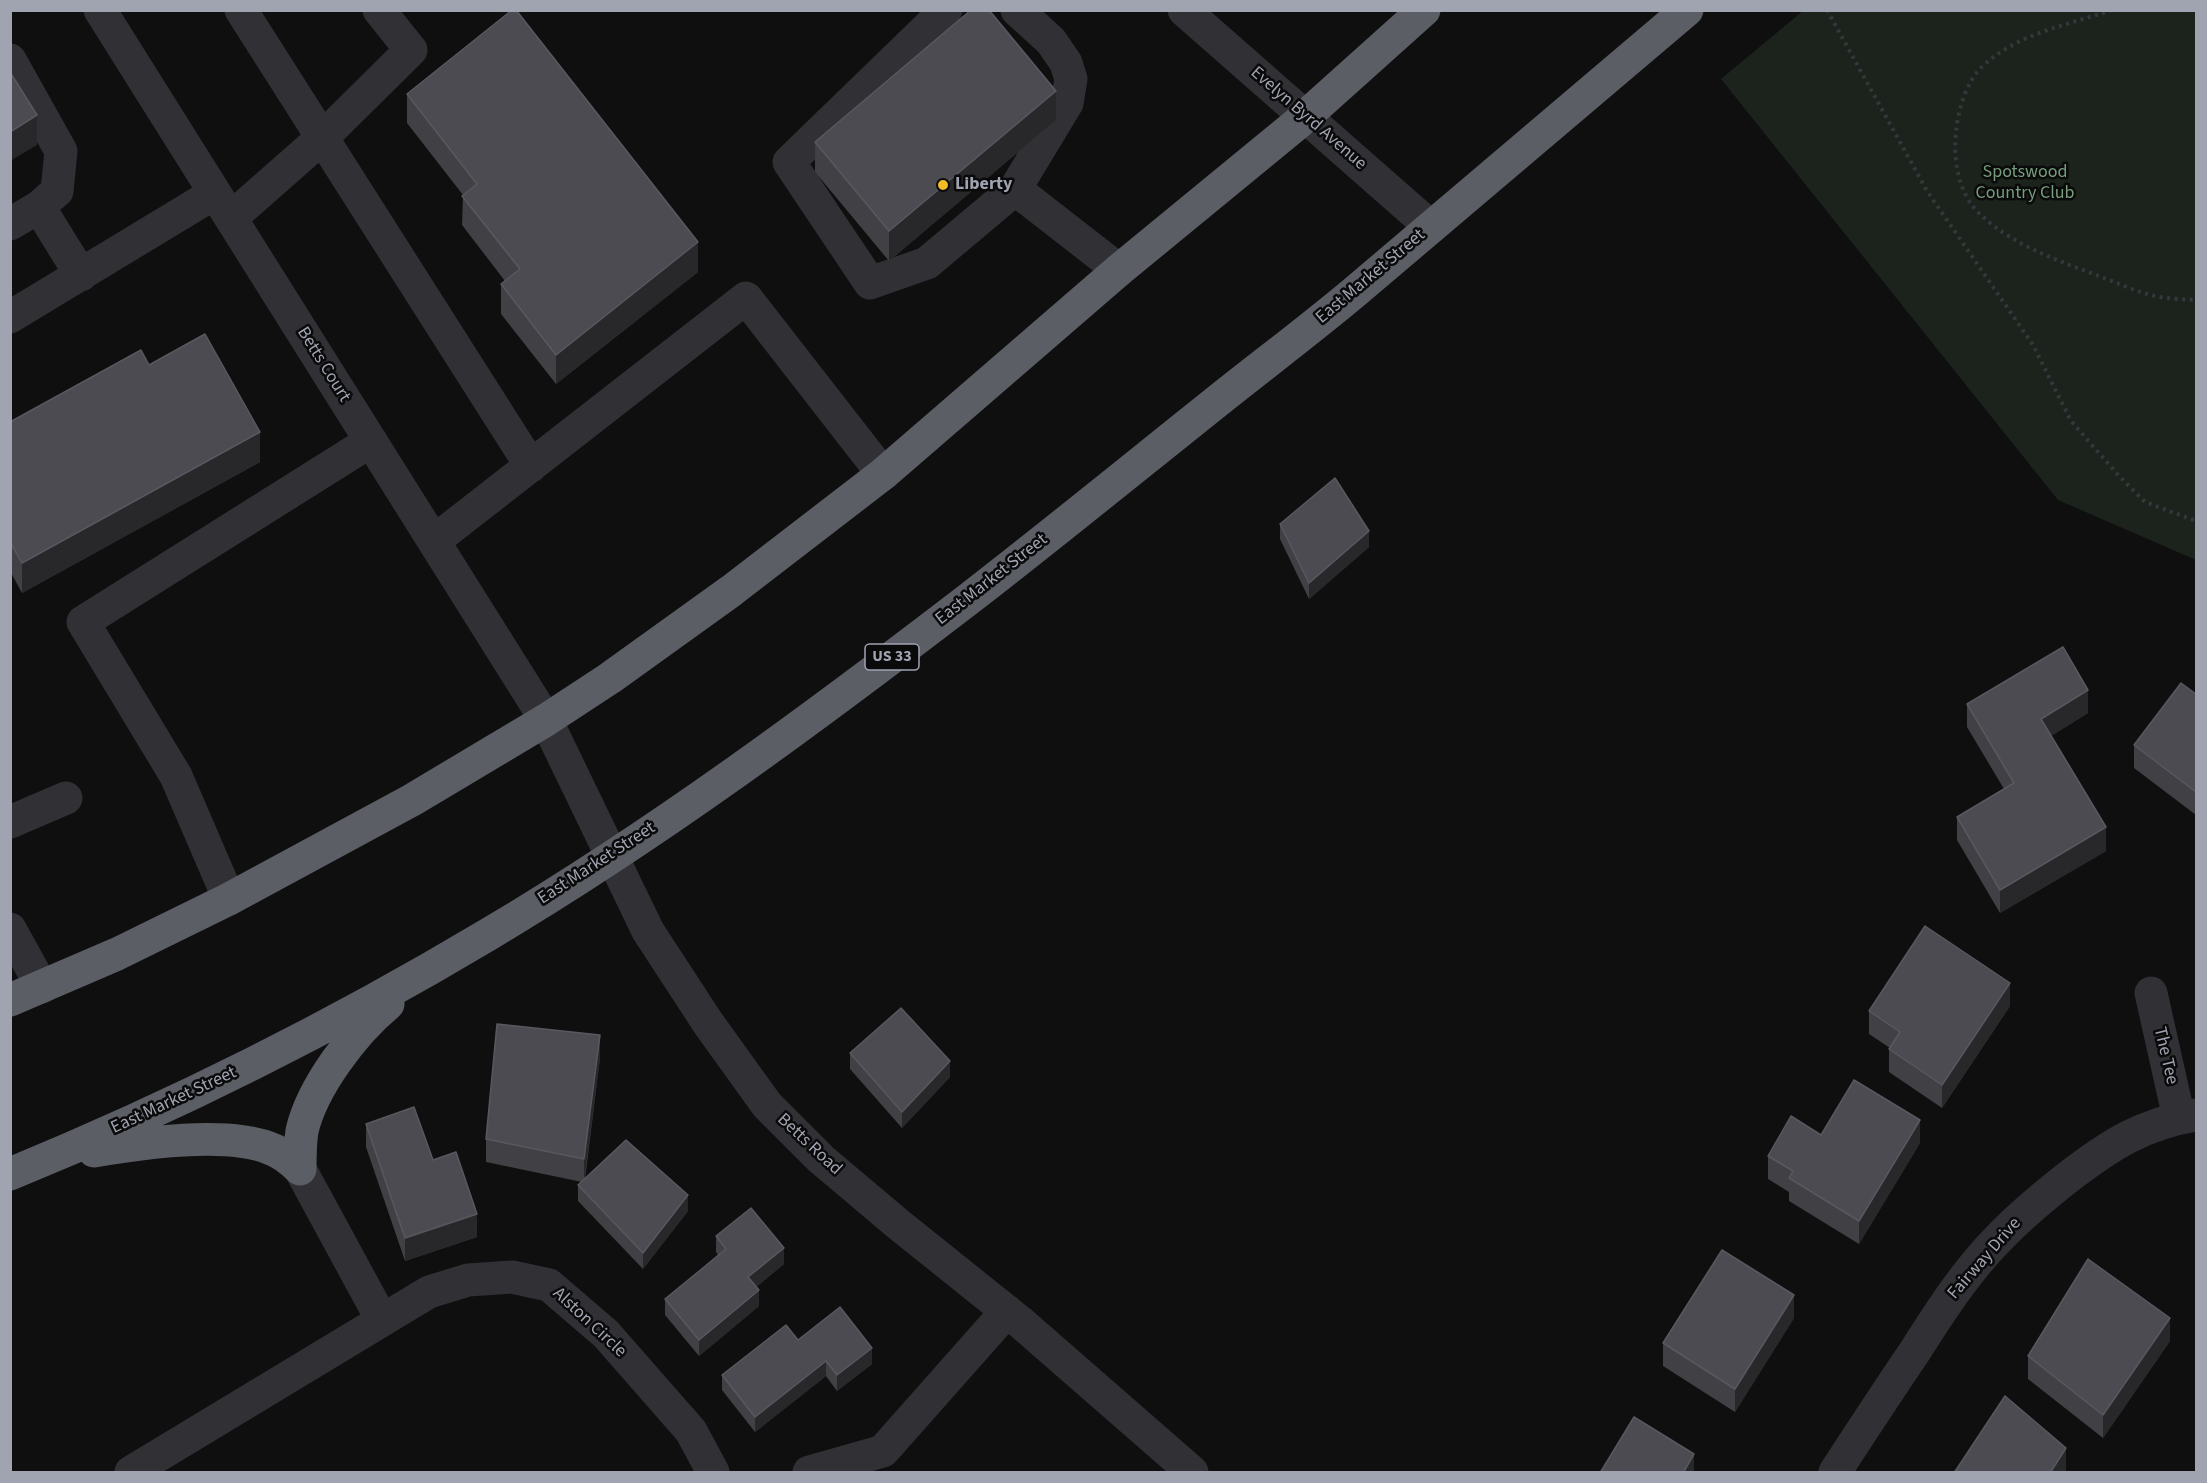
<!DOCTYPE html>
<html>
<head>
<meta charset="utf-8">
<style>
	body { margin:0 }
	#map { position:relative; width:2207px; height:1483px; overflow:hidden; background:#0f0f10; font-family:"Source Sans 3",sans-serif }
	canvas { display:block }
	.frame { position:absolute; inset:0; border:12px solid #a0a4b1; pointer-events:none }
</style>
</head>
<body>
<div id="map">
<canvas width="2207" height="1483"></canvas>
<div class="frame"></div>
</div>
<script>
const g = document.querySelector('canvas').getContext('2d');
g.lineJoin = 'round';
function fill(path, color) { g.fillStyle = color; g.fill(path, 'evenodd'); }
function stroke(path, color, width, dash) { g.strokeStyle = color; g.lineWidth = width; g.lineCap = dash ? 'butt' : 'round'; g.setLineDash(dash || []); g.stroke(path); }
function drawText(font, color, halo, rows, align = 'center') {
  g.font = font + ' "Source Sans 3",sans-serif'; g.lineWidth = 5; g.setLineDash([]); g.textBaseline = 'middle'; g.strokeStyle = halo; g.fillStyle = color; for (const [text, x, y, turn = 0] of rows) {
    g.save(); g.translate(x, y); g.rotate((+turn || 0) * Math.PI / 180); g.textAlign = isNaN(turn) ? turn : align; if (halo) g.strokeText(text, 0, 0); g.fillText(text, 0, 0); g.restore();
  }
}
fill(new Path2D(`
	M1804 10 2196 11V560L2058 500 1721 79Z`), '#1b231c');
stroke(new Path2D(`
	M1827 10 1927 191 2033 345 2071 421 2119 476 2145 502 2196 521
	M2112 10C2068 25 2018 33 1983 66 1966 81 1958 111 1956 132 1953 157 1958 191 1976 210 2009 245 2060 261 2104 278 2120 284 2135 291 2151 295 2165 299 2182 299 2196 300`), '#36373c', 4, [3, 4.5]);
stroke(new Path2D(`
	M100 10 546 720 648 931 708 1023 767 1105 821 1159 898 1224 1019 1321 1192 1472
	M241 10 531 466
	M946 10 789 162 870 283 927 263 1015 189 1067 103 1071 79 1066 63 1051 41 1017 10
	M1184 10 1431 227
	M10 60 61 151 57 191 39 207
	M1015 189 1119 270
	M231 218 323 137 411 50 379 10
	M10 224 39 207 81 275
	M10 317 215 193
	M434 541 746 298 883 474
	M10 822 66 798
	M229 899 176 776 83 622 371 441
	M10 929 42 987
	M2151 993 2179 1118
	M300 1169 382 1320
	M131 1472 429 1292 468 1280 512 1277 549 1285 606 1334 691 1431 713 1472
	M809 1472 883 1451 1007 1311
	M1835 1472C1861 1432 1888 1391 1915 1351 1940 1312 1966 1271 1999 1238 2020 1216 2043 1197 2067 1178 2110 1145 2142 1124 2196 1115`), '#303035', 33);
stroke(new Path2D(`
	M10 1000 117 954 229 899 412 800 546 720 610 678 731 591 883 474 1119 270 1298 123 1424 10
	M94 1151C141 1143 225 1131 269 1148 281 1152 291 1160 300 1169
	M300 1169C300 1156 300 1144 302 1131 312 1087 354 1032 388 1004
	M10 1174C176 1106 335 1026 489 934 657 834 815 717 970 598 1054 533 1136 466 1220 399 1265 363 1312 328 1357 290 1467 198 1576 103 1687 10`), '#5c5e66', 33);
fill(new Path2D(`
	M407 94 698 272 556 384 501 314V284L505 281 462 225 463 195 407 123Z
	M1056 120 889 261 815 172V142Z
	M149 365 260 462 22 593 10 571V422Z
	M1280 524 1369 547 1309 599 1280 539Z
	M2196 694V815L2134 768V745Z
	M1967 704 2088 713 2051 736 2106 851 2000 913 1957 840V817L2004 789 1967 727Z
	M2010 1006 1942 1108 1889 1072V1049L1890 1048 1869 1034V1011Z
	M850 1053 950 1077 902 1128 850 1069Z
	M600 1058 585 1179 688 1211 643 1269 578 1201V1185L582 1182 486 1162V1139Z
	M366 1124 433 1160 477 1237 405 1261 366 1147Z
	M1821 1135 1920 1143 1859 1244 1789 1201V1192L1768 1179V1156Z
	M716 1236 784 1264 756 1287 759 1306 699 1356 665 1315V1299L718 1255 716 1252Z
	M1794 1318 1735 1412 1663 1366V1343Z
	M798 1340 872 1364 837 1391 826 1376 755 1432 722 1390V1375Z
	M2170 1341 2103 1438 2028 1379V1356Z`), '#404045');
fill(new Path2D(`
	M1056 91V120L889 261V231Z
	M37 115V145L10 161V132Z
	M698 242V272L556 384V355Z
	M260 432V462L22 593V563Z
	M1369 531V547L1309 599V583Z
	M2088 690V713L2041 742V719Z
	M2106 827V851L2000 913V890Z
	M2010 983V1006L1942 1108V1085Z
	M600 1035V1058L584 1182V1159Z
	M950 1061V1077L902 1128V1112Z
	M1920 1120V1143L1859 1244V1221Z
	M688 1195V1211L643 1269V1253Z
	M477 1214V1237L405 1261V1238Z
	M784 1248V1264L748 1293V1277Z
	M759 1290V1306L699 1356V1340Z
	M1794 1295V1318L1735 1412V1389Z
	M2170 1318V1341L2103 1438V1415Z
	M872 1348V1364L837 1391V1375Z
	M826 1361V1376L755 1432V1417Z
	M2066 1448V1471L2065 1473H2050Z
	M1694 1454V1473H1683Z`), '#28282b');
const building = new Path2D(`
	M512 10H516L698 242 556 355 501 284 520 269 462 196 477 184 407 94Z
	M971 10H989L1056 91 889 231 815 142Z
	M10 72 37 115 10 132Z
	M205 334 260 432 22 563 10 542V422L141 350 149 365Z
	M1335 478 1369 531 1309 583 1280 524Z
	M2063 647 2088 690 2041 719 2106 827 2000 890 1957 817 2014 783 1967 704Z
	M2181 683 2196 694V792L2134 745Z
	M1925 926 2010 983 1942 1085 1889 1049 1900 1032 1869 1011Z
	M901 1008 950 1061 902 1112 850 1053Z
	M497 1024 600 1035 584 1159 486 1139Z
	M1854 1080 1920 1120 1859 1221 1789 1178 1793 1171 1768 1156 1791 1116 1821 1135Z
	M414 1107 433 1160 456 1152 477 1214 405 1238 366 1124Z
	M626 1140 688 1195 643 1253 578 1185Z
	M751 1208 784 1248 748 1277 759 1290 699 1340 665 1299 726 1249 716 1236Z
	M1722 1250 1794 1295 1735 1389 1663 1343Z
	M2088 1259 2170 1318 2103 1415 2028 1356Z
	M840 1307 872 1348 837 1375 826 1361 755 1417 722 1375 786 1325 798 1340Z
	M2005 1396 2066 1448 2050 1473H1954Z
	M1634 1417 1694 1454 1683 1473H1600Z`);
fill(building, '#4b4b51');
stroke(building, '#585960', 1.5);
for (const [x, y, r, color] of [
	[943,185,6,"#f1bc26"]
]) { const dot = new Path2D(); dot.arc(x, y, r, 0, 2 * Math.PI); g.fillStyle = color; g.fill(dot); stroke(dot, '#0a0a0b', 2); }
for (const [x, y, w] of [
	[892,657,54]
]) { const box = new Path2D(); box.roundRect(x - w / 2, y - 13, w, 26, 4.5); g.fillStyle = '#0a0a0b'; g.fill(box); stroke(box, '#a0a4b1', 1.5); }
drawText('bold 16px', '#a0a4b1', null, [
	["US 33",892,657]
]);
drawText('18px', '#a0a4b1', '#0a0a0b', [
	["Evelyn Byrd Avenue",1308,119,41],
	["East Market Street",1371,277,-40],
	["Betts Court",323,365,58],
	["East Market Street",992,580,-38],
	["East Market Street",597,864,-33],
	["The Tee",2165,1056,77],
	["East Market Street",174,1101,-25],
	["Betts Road",809,1145,43],
	["Fairway Drive",1985,1259,-49],
	["Alston Circle",589,1323,43]
]);
drawText('18px', '#769d7c', '#0a0a0b', [
	["Spotswood",2025,173],
	["Country Club",2025,194]
]);
drawText('bold 18px', '#a0a4b1', '#0a0a0b', [
	["Liberty",955,185]
], 'left');
</script>
</body>
</html>
